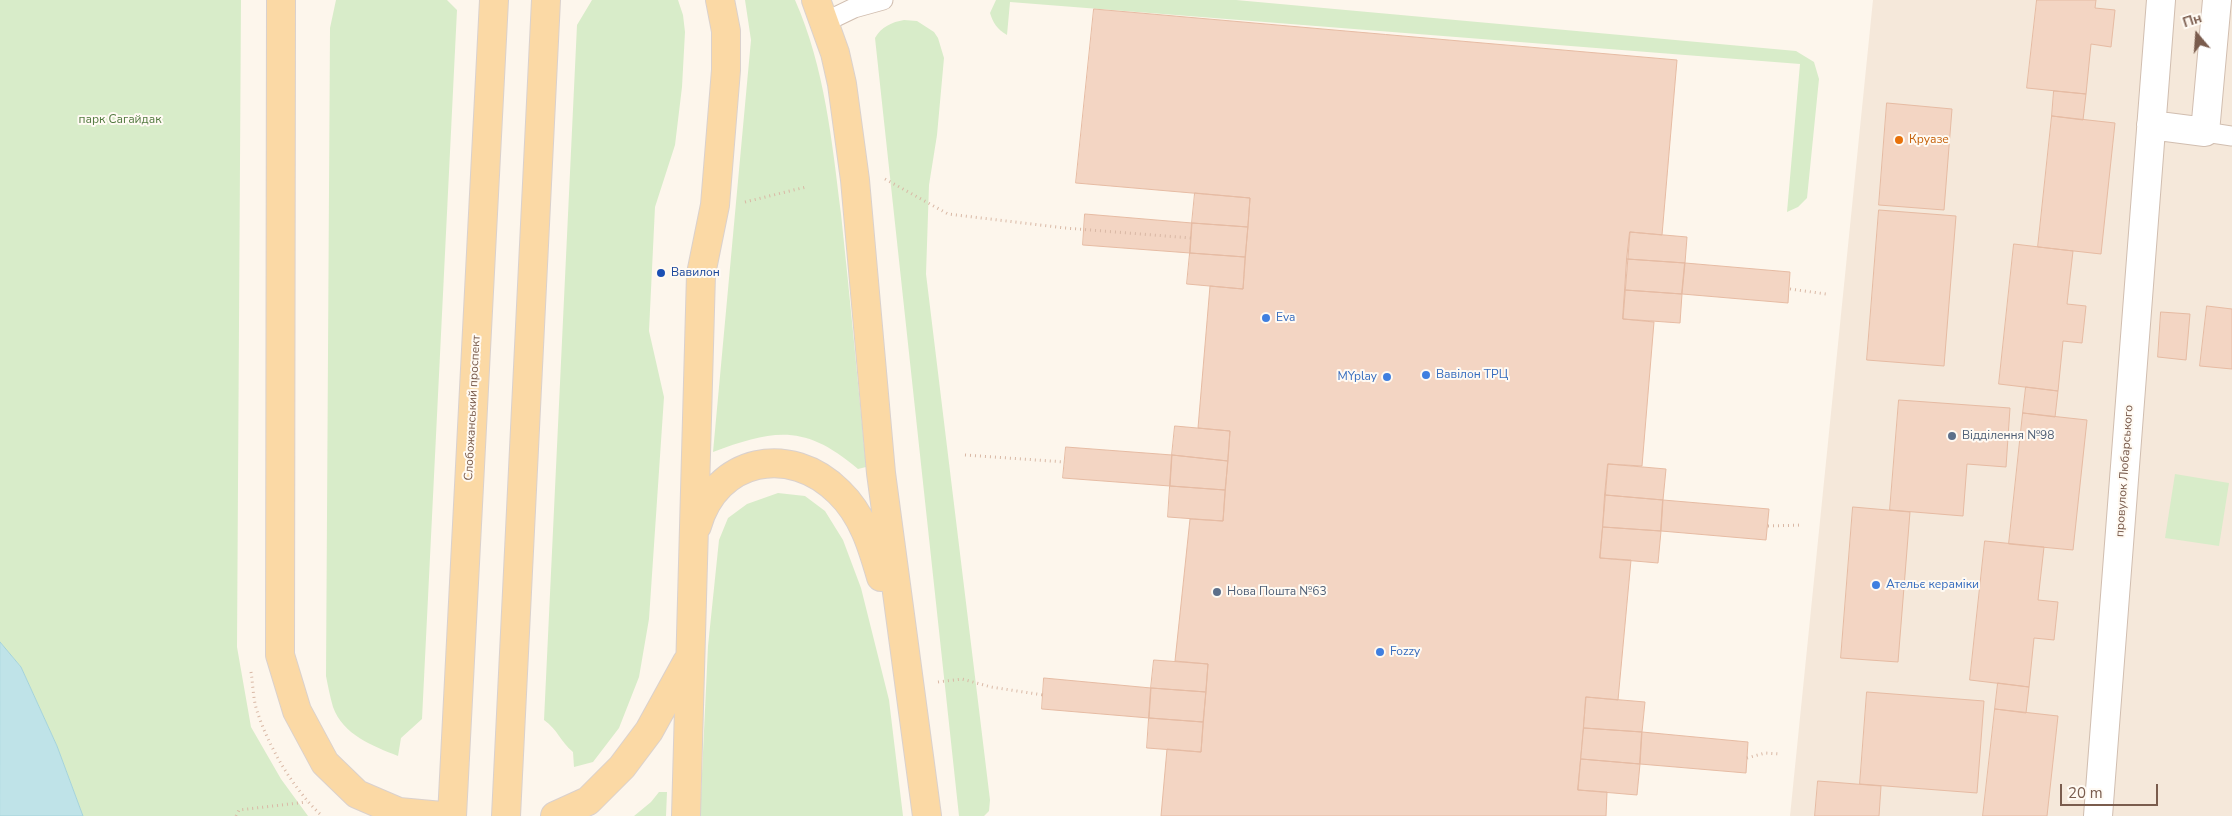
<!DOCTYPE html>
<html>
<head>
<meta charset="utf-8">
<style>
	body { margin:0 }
	#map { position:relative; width:2232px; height:816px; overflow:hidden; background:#fdf6ec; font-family:"Nunito Sans",sans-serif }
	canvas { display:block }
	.north { position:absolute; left:2172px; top:10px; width:50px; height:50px; -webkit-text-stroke:4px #fffaf3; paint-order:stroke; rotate:342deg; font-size:14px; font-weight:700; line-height:20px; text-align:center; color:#7a5c4d }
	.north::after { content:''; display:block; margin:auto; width:18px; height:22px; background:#7a5c4d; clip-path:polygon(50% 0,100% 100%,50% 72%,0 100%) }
	.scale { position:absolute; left:2060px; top:784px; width:98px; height:22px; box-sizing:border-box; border:2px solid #7a5c4d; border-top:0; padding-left:6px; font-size:15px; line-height:18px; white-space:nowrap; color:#7a5c4d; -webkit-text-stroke:4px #fffaf3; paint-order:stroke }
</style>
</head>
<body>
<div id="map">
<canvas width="2232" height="816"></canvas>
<div class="north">Пн</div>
<div class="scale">20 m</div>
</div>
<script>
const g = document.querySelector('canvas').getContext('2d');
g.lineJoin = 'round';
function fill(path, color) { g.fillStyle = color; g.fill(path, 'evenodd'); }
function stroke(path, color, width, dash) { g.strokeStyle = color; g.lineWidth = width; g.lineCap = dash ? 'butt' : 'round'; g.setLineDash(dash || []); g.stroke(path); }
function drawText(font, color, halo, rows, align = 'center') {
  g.font = font + ' "Nunito Sans",sans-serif'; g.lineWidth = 4; g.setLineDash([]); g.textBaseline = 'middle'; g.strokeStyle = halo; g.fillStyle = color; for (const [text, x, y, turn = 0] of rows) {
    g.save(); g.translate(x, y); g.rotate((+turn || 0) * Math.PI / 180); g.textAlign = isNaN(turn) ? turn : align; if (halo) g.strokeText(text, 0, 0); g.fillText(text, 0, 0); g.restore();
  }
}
fill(new Path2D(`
	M1873 0H2232V816H1790Z`), '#f5e8da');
fill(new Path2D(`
	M0 0H241L237 647 251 727 281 779 308 816H83L57 746 21 667 0 642Z
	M336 0H447L457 10 422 719 401 738 398 756C373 746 343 735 333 707 330 697 328 686 326 676L330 28Z
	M592 0H678L683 15 685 32 682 87 675 145 655 207 649 331 664 397 649 619 639 677 619 728 593 762 574 767 573 752C560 741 558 730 544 720L577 25Z
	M745 0H795C825 68 832 142 841 214 850 298 858 383 866 467L858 469C805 424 775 429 713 452L751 40Z
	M996 0H1236L1796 51 1814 62 1819 79 1807 198 1798 207 1787 212 1800 64 1010 2 1007 35C997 29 993 23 990 13Z
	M904 20 917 21 934 32 938 38 944 58 937 135 929 185 926 274 990 800 989 811 984 816H959L875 38C881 27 892 22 904 20Z
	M2175 474 2229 483 2219 546 2165 538Z
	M778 493 805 496 825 511 843 540 861 588 889 700 903 816H700L708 646 719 540 728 518 747 504Z
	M659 792H667L666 816H634L651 802Z`), '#d8ecc9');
const water = new Path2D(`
	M0 642 21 667 57 746 83 816H0Z`);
fill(water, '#bfe3e8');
stroke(water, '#a5d3da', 1);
const building = new Path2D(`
	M2037 0H2096L2095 8 2115 10 2111 47 2091 44 2086 94 2027 88Z
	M1094 9 1677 60 1662 235 1630 232 1623 319 1654 322 1642 466 1608 464 1600 558 1631 560 1618 700 1586 697 1578 790 1607 792 1606 816H1161L1167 749 1201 752 1208 664 1175 661 1190 519 1223 521 1230 431 1198 428 1210 286 1243 289 1250 198 1076 183Z
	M2054 91 2086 94 2083 120 2052 116Z
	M1887 103 1952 109 1944 210 1879 205Z
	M2052 116 2115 123 2101 254 2038 247Z
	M1195 193 1250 198 1248 227 1192 223Z
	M1879 210 1956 216 1944 366 1867 360Z
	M1085 214 1192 223 1190 253 1083 245Z
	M1192 223 1248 227 1245 257 1190 253Z
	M1630 232 1687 237 1685 263 1627 259Z
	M2014 244 2073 251 2067 304 2086 306 2082 343 2063 341 2058 391 1999 384Z
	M1190 253 1245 257 1243 289 1187 284Z
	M1627 259 1685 263 1682 294 1625 290Z
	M1685 263 1790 272 1788 303 1682 294Z
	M1625 290 1682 294 1680 323 1623 319Z
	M2207 306 2232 309V369L2200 366Z
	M2161 312 2190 314 2186 360 2158 357Z
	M2026 387 2058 391 2055 417 2023 413Z
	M1899 400 2010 408 2006 467 1967 464 1963 516 1890 510Z
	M2023 413 2087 420 2073 550 2009 544Z
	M1175 426 1230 431 1228 461 1172 455Z
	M1066 447 1172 455 1170 486 1063 478Z
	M1172 455 1228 461 1225 490 1170 486Z
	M1608 464 1666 469 1663 500 1605 495Z
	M1170 486 1225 490 1223 521 1168 517Z
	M1605 495 1663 500 1661 531 1603 527Z
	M1663 500 1769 509 1766 540 1661 531Z
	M1853 507 1910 512 1898 662 1841 658Z
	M1603 527 1661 531 1658 563 1600 558Z
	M1985 541 2044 547 2038 600 2058 602 2054 640 2034 638 2029 687 1970 680Z
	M1154 660 1208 664 1206 692 1151 688Z
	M1044 678 1151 688 1149 718 1042 709Z
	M1998 683 2029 687 2026 713 1995 709Z
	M1151 688 1206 692 1203 722 1149 718Z
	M1867 692 1984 701 1977 793 1860 784Z
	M1586 697 1645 702 1642 732 1584 728Z
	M1995 709 2058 716 2047 816H1983Z
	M1149 718 1203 722 1201 752 1147 748Z
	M1584 728 1642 732 1640 764 1581 759Z
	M1642 732 1748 742 1746 773 1640 764Z
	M1581 759 1640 764 1637 795 1578 790Z
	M1818 781 1881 786 1879 816H1815Z`);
fill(building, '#f3d5c3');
stroke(building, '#e6bba3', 1);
const service = new Path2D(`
	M825 22 854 8 883 0
	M2205 132 2232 136`);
const minor = new Path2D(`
	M2151 125 2205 132 2217 0
	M2098 816 2161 0`);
const primary = new Path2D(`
	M281 0 280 655 297 711 325 763 357 794 399 812 442 816
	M816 0 835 53 842 84 855 180 881 473 927 816
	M697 526C716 458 790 443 839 492 863 515 872 546 881 577
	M452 816 494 0
	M506 816 546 0
	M555 816 588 801 622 767 649 731 687 662
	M686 816 701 274 715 205 726 70V31L720 0`);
stroke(service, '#d1beb0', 21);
stroke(minor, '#d1beb0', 30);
stroke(primary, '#dad1cd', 30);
stroke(new Path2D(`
	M885 179 948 214 1065 228 1191 238
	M745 202 806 187
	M1790 289 1826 294
	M965 455 1065 462
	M1768 526 1803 525
	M251 672C253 684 253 699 257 711 269 748 294 790 322 816
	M938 682 962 679 991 687 1043 695
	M1747 758 1765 753 1780 754
	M236 816 239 810 307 802`), '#d9b8a5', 3, [1, 4]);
stroke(service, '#fff', 19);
stroke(minor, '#fff', 28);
stroke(primary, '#fbd9a5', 28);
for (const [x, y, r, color] of [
	[1899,140,5,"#e8710a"],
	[661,273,5,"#1a4fb4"],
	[1266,318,5,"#3f7fe0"],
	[1426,375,5,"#3f7fe0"],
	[1387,377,5,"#3f7fe0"],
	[1952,436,5,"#5c6f8a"],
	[1876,585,5,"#3f7fe0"],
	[1217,592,5,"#5c6f8a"],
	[1380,652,5,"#3f7fe0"]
]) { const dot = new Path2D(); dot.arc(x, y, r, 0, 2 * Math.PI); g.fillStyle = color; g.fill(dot); stroke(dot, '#fffaf3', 2); }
drawText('12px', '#537a41', '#fffaf3', [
	["парк Сагайдак",120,120]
]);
drawText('12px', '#c56008', '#fffaf3', [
	["Круазе",1909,140]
], 'left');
drawText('12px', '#164399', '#fffaf3', [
	["Вавилон",671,273]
], 'left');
drawText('12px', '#366cbe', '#fffaf3', [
	["Eva",1276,318],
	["Вавілон ТРЦ",1436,375],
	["MYplay",1377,377,"right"],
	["Ательє кераміки",1886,585],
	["Fozzy",1390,652]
], 'left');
drawText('12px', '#7a5c4d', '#fffaf3', [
	["Слобожанський проспект",473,408,-87],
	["провулок Любарського",2125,471,-86]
]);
drawText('12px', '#4e5e75', '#fffaf3', [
	["Відділення №98",1962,436],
	["Нова Пошта №63",1227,592]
], 'left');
</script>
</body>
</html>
